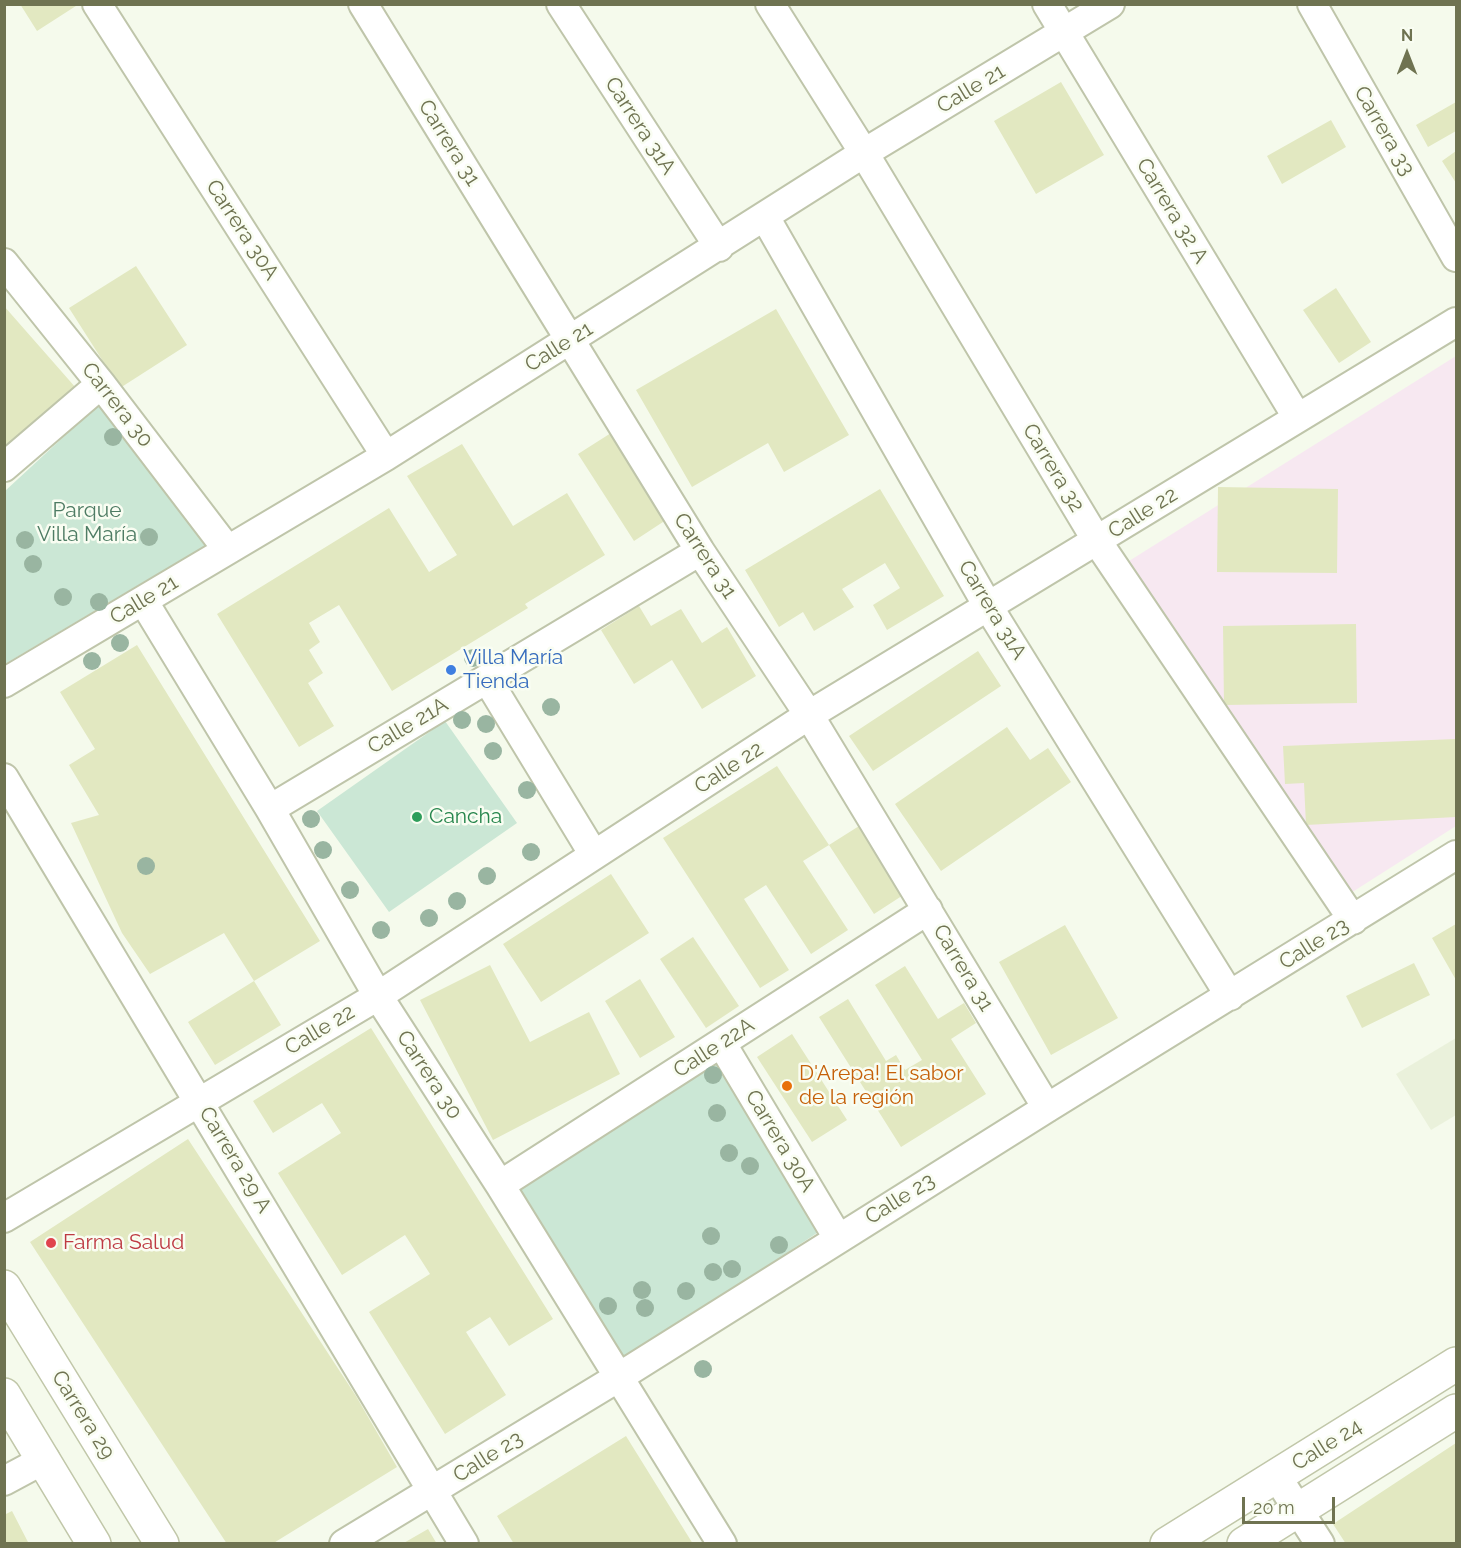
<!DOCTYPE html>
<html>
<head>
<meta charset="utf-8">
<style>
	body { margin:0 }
	#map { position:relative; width:1461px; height:1548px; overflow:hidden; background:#f5faec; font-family:Raleway,sans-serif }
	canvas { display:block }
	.frame { position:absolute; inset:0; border:6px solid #6f7351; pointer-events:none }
	.north { position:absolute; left:1377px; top:24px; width:60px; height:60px; -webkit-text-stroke:4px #f9fdf2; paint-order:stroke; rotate:0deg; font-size:16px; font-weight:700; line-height:24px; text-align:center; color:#6f7351 }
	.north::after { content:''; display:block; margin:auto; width:21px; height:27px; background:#6f7351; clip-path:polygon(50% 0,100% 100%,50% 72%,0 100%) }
	.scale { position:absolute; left:1242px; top:1497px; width:93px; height:27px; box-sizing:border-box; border:3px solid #6f7351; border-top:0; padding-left:8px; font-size:18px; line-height:21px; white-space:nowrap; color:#6f7351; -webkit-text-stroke:4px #f9fdf2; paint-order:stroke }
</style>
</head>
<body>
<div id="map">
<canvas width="1461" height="1548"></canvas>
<div class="frame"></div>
<div class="north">N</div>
<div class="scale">20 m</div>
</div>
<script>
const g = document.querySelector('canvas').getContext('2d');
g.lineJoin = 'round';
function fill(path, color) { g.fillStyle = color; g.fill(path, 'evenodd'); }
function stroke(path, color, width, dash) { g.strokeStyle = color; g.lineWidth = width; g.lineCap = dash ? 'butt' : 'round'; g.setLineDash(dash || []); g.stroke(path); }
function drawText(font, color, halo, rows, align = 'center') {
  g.font = font + ' Raleway,sans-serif'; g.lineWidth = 5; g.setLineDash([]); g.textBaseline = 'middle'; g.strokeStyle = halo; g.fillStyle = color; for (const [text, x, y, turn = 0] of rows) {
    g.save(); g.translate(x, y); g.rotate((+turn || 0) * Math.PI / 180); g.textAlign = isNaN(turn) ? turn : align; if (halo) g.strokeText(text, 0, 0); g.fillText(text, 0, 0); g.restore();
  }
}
fill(new Path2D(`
	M1456 1038V1115L1431 1130 1396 1074Z`), '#eaf1db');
fill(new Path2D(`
	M1456 356V826L1343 898 1129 561Z`), '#f7e8f1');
fill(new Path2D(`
	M98 405 208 544 5 664V491Z
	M445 721 517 823 389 912 317 811Z
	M717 1064 817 1223V1233L629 1357 619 1354 515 1188Z`), '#cbe7d5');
fill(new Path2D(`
	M20 4H79L37 31Z
	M1061 82 1104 155 1036 194 994 121Z
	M1456 102V131L1428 147 1416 125Z
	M1331 120 1346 147 1282 184 1267 156Z
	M1456 151V183L1442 161Z
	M136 266 187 345 120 388 69 308Z
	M1336 288 1371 342 1339 363 1303 310Z
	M4 306 76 388 4 453Z
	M776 309 849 435 784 472 768 443 692 487 636 390Z
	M611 433 666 520 634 541 578 454Z
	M462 444 513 526 567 493 605 555 525 604 528 608 392 691 339 605 309 623 320 642 309 650 323 673 308 683 334 726 299 747 217 614 389 508 429 572 457 555 407 476Z
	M1218 487 1338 489 1337 573 1217 572Z
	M880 489 944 596 887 630 873 605 900 588 885 563 842 589 854 607 814 631 803 612 779 627 745 570Z
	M639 606 651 626 681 609 702 643 727 627 756 676 702 709 672 660 634 684 601 630Z
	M1356 624 1357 703 1224 705 1223 626Z
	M137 645 320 941 254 981 224 933 150 974 122 933 71 823 99 815 69 765 95 749 60 692Z
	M978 651 1001 686 873 771 849 736Z
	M1007 727 1030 760 1048 748 1071 782 941 871 895 804Z
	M1456 739V817L1306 825 1304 783 1285 784 1283 746Z
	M777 766 829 845 803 861 848 930 811 954 766 885 744 899 789 970 760 988 663 838Z
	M867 821 911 890 874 914 829 845Z
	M611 874 649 933 541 1002 503 944Z
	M1456 924V980L1432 938Z
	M1065 925 1118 1018 1051 1055 999 962Z
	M693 937 739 1006 706 1028 660 959Z
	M1414 963 1430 995 1362 1028 1346 996Z
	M490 965 530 1042 589 1012 620 1074 493 1140 420 1000Z
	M905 966 938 1019 964 1003 976 1023 951 1039 986 1094 901 1147 819 1017 848 999 886 1061 896 1055 905 1070 922 1060 875 985Z
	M640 979 675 1037 640 1058 605 1001Z
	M254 981 281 1025 215 1065 188 1022Z
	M371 1028 553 1319 509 1346 490 1317 466 1332 506 1395 445 1434 369 1312 430 1274 405 1235 342 1275 278 1173 341 1133 322 1103 273 1133 253 1101Z
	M792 1034 847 1120 812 1142 757 1057Z
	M188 1139 356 1396 397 1467 272 1544H227L30 1242Z
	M626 1436 693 1544H514L497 1516Z
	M1456 1443V1544H1346L1333 1524Z
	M12 1511 29 1544H4V1515Z
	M428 1529 437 1544H402Z`), '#e2e8c1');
const street = new Path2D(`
	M97 4 386 456
	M363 4 700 551 809 715 1047 1108
	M561 4 719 247
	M770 4 864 153 1097 541 1353 920
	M1047 4 1297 417
	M1312 4 1456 257
	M765 217 989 608 1230 996
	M4 263 101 384 227 549
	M4 467 101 384
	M144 602 270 809 378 996 500 1185 722 1544
	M487 679 594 855
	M4 683 386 456 864 153 1110 4
	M4 778 464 1544
	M270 809 700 551
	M722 1044 838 1238
	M500 1185 928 910
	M4 1218 378 996 809 715 1456 322
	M1277 1477 1320 1544
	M4 1481 45 1459
	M344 1544 619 1377 1047 1108 1456 855`);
const secondary = new Path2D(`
	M4 1287 162 1544
	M4 1395 94 1544
	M1167 1544 1456 1364
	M1244 1544 1456 1411`);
stroke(street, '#bfc5aa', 32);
stroke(secondary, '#c1c7a9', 36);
stroke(street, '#fff', 28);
stroke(secondary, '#fff', 33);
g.fillStyle = '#99b5a1';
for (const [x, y] of [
	[113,437],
	[149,537],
	[25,540],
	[33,564],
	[63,597],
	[99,602],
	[120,643],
	[473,658],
	[92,661],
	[551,707],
	[462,720],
	[486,724],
	[493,751],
	[527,790],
	[311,819],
	[323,850],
	[531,852],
	[146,866],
	[487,876],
	[350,890],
	[457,901],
	[429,918],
	[381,930],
	[713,1075],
	[717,1113],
	[729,1153],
	[750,1166],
	[711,1236],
	[779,1245],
	[732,1269],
	[713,1272],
	[642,1290],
	[686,1291],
	[608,1306],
	[645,1308],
	[703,1369]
]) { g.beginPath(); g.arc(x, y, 9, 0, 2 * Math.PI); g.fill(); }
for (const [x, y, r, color] of [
	[451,670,6,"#3f7fe0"],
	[417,817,6,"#2e9e5b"],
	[787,1086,6,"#e8710a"],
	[51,1243,6,"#e0444e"]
]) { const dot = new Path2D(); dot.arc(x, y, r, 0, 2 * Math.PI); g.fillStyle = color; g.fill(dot); stroke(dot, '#f9fdf2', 2); }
drawText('21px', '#6f7351', '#f9fdf2', [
	["Calle 21",971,89,-31],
	["Carrera 31A",640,126,57],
	["Carrera 33",1384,131,60],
	["Carrera 31",449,143,58],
	["Carrera 32 A",1172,211,59],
	["Carrera 30A",242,230,57],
	["Calle 21",559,347,-32],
	["Carrera 30",117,405,52],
	["Carrera 32",1053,468,59],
	["Calle 22",1143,513,-32],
	["Carrera 31",705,556,57],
	["Calle 21",144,600,-31],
	["Carrera 31A",992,610,59],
	["Calle 21A",408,726,-31],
	["Calle 22",729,768,-33],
	["Calle 23",1314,944,-32],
	["Carrera 31",963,968,59],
	["Calle 22",320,1030,-31],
	["Calle 22A",714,1048,-33],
	["Carrera 30",429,1075,57],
	["Carrera 30A",780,1141,59],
	["Carrera 29 A",235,1160,59],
	["Calle 23",900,1199,-32],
	["Carrera 29",83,1415,58],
	["Calle 24",1327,1445,-32],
	["Calle 23",488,1457,-32]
]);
drawText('21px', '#4e7c64', '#f9fdf2', [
	["Parque",87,511],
	["Villa María",87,535]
]);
drawText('21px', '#366cbe', '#f9fdf2', [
	["Villa María",463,658],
	["Tienda",463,682]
], 'left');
drawText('21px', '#27864d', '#f9fdf2', [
	["Cancha",429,817]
], 'left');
drawText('21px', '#c56008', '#f9fdf2', [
	["D'Arepa! El sabor",799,1074],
	["de la región",799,1098]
], 'left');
drawText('21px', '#be3a42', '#f9fdf2', [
	["Farma Salud",63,1243]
], 'left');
</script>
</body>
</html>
